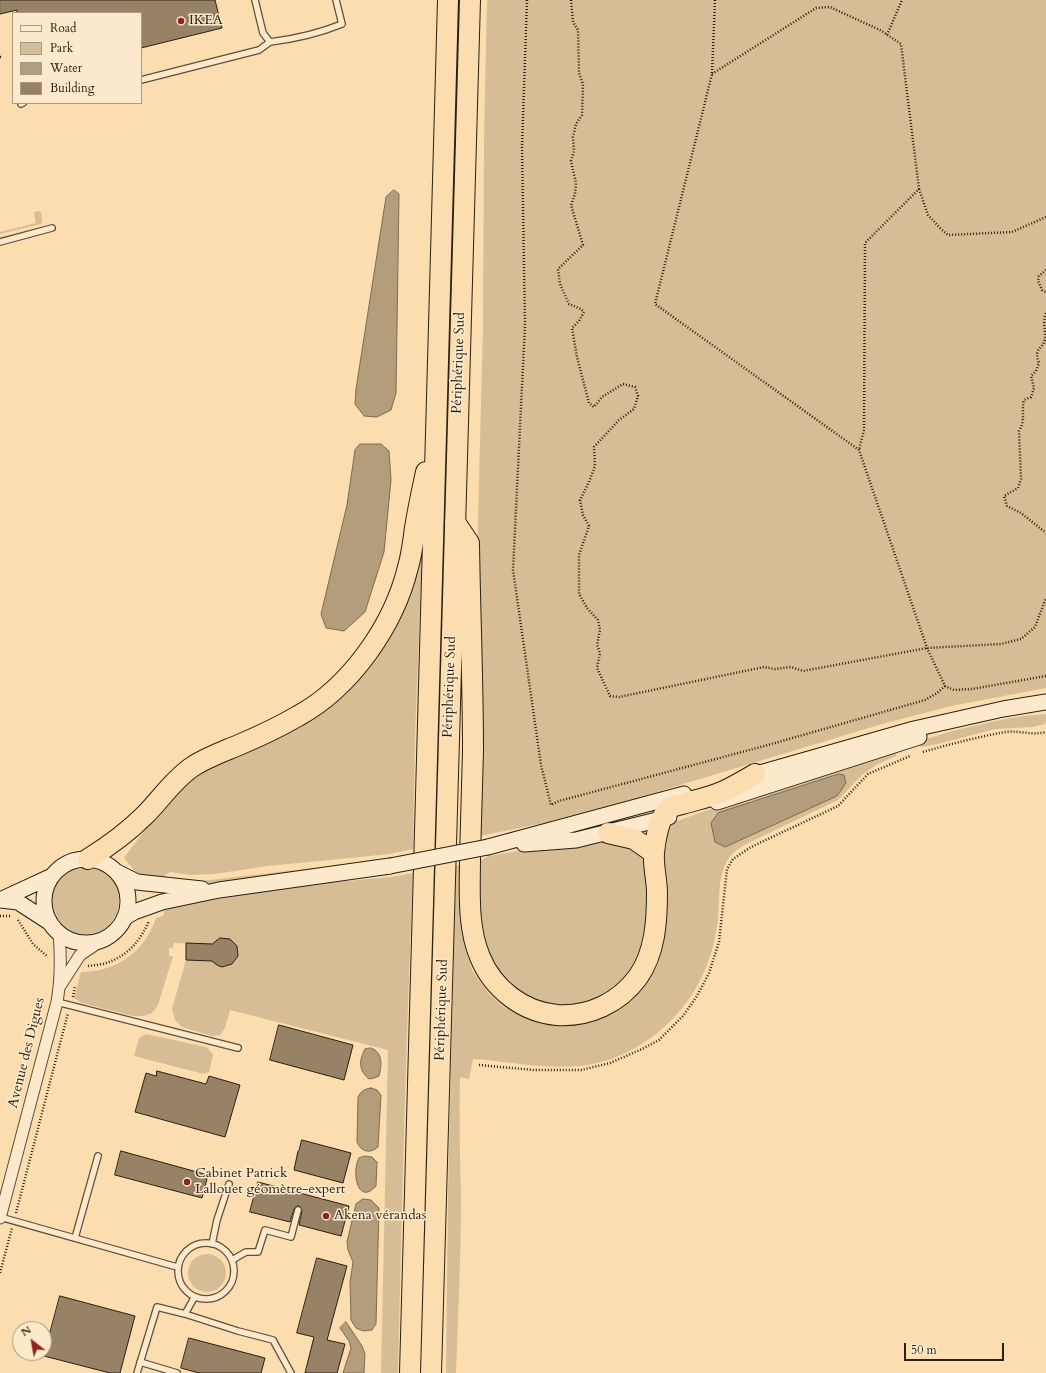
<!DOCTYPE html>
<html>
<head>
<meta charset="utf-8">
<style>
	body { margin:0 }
	#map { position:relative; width:1046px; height:1373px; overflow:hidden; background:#fbddb0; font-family:Cardo,serif }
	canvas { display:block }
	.legend { position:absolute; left:12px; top:12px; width:130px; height:92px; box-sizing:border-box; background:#fce9cc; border:1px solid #a89982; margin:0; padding:5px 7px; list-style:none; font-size:12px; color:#2a2013 }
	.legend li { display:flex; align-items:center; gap:8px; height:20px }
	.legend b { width:20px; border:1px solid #a89982 }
	.north { position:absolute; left:12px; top:1321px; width:40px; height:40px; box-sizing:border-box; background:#fce9cc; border:1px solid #a89982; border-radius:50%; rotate:329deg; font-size:11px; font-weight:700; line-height:16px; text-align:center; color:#2a2013 }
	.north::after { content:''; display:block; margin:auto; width:14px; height:18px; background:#8f2418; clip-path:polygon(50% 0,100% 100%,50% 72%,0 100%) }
	.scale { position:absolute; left:904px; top:1343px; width:100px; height:18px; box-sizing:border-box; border:2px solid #2a2013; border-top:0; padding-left:5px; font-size:12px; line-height:14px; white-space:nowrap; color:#2a2013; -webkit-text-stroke:3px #fce9cc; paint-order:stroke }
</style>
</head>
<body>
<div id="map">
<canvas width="1046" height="1373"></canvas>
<ul class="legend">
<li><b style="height:5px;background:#fce9cc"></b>Road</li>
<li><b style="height:11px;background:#d7bd95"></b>Park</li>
<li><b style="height:11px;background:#b49d7b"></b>Water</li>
<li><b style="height:11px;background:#978265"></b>Building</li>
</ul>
<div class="north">N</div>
<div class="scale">50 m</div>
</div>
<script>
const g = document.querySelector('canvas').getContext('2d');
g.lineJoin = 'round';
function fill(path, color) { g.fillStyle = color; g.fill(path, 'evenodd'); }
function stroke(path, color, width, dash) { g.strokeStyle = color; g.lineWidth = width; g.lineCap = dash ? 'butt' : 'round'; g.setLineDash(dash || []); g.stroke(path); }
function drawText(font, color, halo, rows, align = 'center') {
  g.font = font + ' Cardo,serif'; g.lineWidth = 3; g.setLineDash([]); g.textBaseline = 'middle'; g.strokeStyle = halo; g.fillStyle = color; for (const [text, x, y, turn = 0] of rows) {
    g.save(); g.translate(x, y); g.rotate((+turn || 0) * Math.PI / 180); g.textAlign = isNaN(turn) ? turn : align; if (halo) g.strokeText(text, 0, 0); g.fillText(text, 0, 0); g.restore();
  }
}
fill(new Path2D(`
	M487 0H1046V688L951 706 882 724 637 798 544 823 480 836 477 558 483 327 484 139Z
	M39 211 41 212 42 221 41 224 0 234V232L36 223 34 212Z
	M423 535 415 736 413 849 390 854 268 866 214 874 190 875 170 872 165 875 163 880 139 875 133 869 124 858 159 811 198 771 365 668Z
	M1046 714V721L1045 724 1033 727 995 729 938 744 922 747 916 745C925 735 1007 718 1024 716 1031 715 1039 715 1046 714Z
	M894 749 897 751 896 756 876 765 862 775 838 800 744 845C740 848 735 851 732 854 717 871 720 898 718 918 713 973 683 1021 635 1048 619 1057 600 1064 581 1066 559 1068 534 1066 512 1063 498 1062 486 1059 473 1059L469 1079 460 1077C459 1118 460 1158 461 1199 461 1257 458 1315 456 1373H446L448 1190 456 866 459 865 461 920 465 945 472 970 488 993 504 1007 537 1022 566 1026 593 1022 619 1010 641 990 658 964 665 933 668 897 663 842 666 832 675 822 699 813Z
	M600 841 620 843 634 849 646 862 651 910 638 963 620 986 593 1004 561 1009 537 1004 516 991 495 970 481 940 476 863 489 856 529 849H563Z
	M373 861H381L213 883 192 884 193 881 210 880Z
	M49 900a35 35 0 1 1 70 0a35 35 0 1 1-70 0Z
	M413 873C406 1040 402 1206 398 1373H381L388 1050 230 1010 225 1028 220 1035 212 1036 182 1027 175 1020 172 1009 186 960H199V944L174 943 173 948H169V956H173L158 1005 152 1013 144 1016H133L82 1003 74 998 81 972C116 972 145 952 156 918L163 916 165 908 293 886 391 877Z
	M146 1034 206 1047 213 1054 209 1072 204 1074 134 1056 139 1038Z
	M188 1273a19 19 0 1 1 38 0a19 19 0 1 1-38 0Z`), '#d7bd95');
const water = new Path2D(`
	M394 190 399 194 396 393 391 410 377 417 364 416 355 404 356 389 386 197Z
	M360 444H381L389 451 391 480 384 552 365 612 344 631 326 628 321 614 347 505 355 450Z
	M839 774 844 775 846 783 837 796 725 847 715 842 711 823 718 813Z
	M371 1048C383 1052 382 1065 379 1076L374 1078 369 1079C358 1070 359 1060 365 1049Z
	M371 1088 377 1090 381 1095 378 1147C370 1154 361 1152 357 1142L358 1097C361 1091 364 1089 371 1088Z
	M365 1156 372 1157 377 1162 376 1186C358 1206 351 1173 359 1158Z
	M363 1199 371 1200 379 1208 376 1324 372 1330 363 1331 356 1328 351 1320 350 1282 353 1262 348 1250 347 1242 356 1204Z
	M346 1322 362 1346 365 1354 364 1373H343L351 1348 349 1341 340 1328Z`);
fill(water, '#b49d7b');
stroke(water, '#7d6b51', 1);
const building = new Path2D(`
	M0 0H215L222 28 141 48V13H17V10L0 14Z
	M220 938 230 939 237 946 238 956 232 964 222 967 217 965 212 961 186 960V943L212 944Z
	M279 1025 353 1045 344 1080 270 1060Z
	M157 1071 206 1084 209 1076 240 1085 225 1137 135 1112 146 1073 156 1076Z
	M302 1140 351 1153 343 1183 294 1170 298 1151 299 1150Z
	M121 1151 208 1175 202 1198 115 1175Z
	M258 1182 349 1206 341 1236 299 1225 302 1211 299 1206H297L294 1209 290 1222 250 1212Z
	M317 1258 347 1266 327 1340 345 1344 337 1373H305L314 1337 297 1333Z
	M60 1296 135 1316 120 1373H110L44 1356Z
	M189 1338 265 1358 261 1373H199L181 1368Z`);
fill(building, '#978265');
stroke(building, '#2a2013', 1);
const lane = new Path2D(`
	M255 0 263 33 270 42C294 39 320 33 342 24L336 0
	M141 80 259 50 270 42
	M21 104 23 103
	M0 242 52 228
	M57 1002 238 1048
	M0 1217 177 1267
	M75 1238 98 1156
	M178 1271a28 28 0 1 1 56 0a28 28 0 1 1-56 0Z
	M212 1244 217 1220 229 1184
	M232 1260 246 1252H258L265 1230 291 1237 298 1210
	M185 1314 238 1331 273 1340 291 1373
	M140 1362 177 1373
	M137 1373 157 1307 185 1314 194 1298`);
const street = new Path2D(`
	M60 986 80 955 105 938
	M0 1218 57 1002C61 979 61 956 59 933`);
const secondary = new Path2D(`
	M746 777 914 729 1003 709 1046 702
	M717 802 919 737
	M524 844 576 840 669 817
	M488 847 684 794
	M44 901a42 42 0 1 1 84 0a42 42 0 1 1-84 0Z
	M117 872 137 882 202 889
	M0 900 52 876
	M0 900 18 902 49 922
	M124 918 134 912 162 902 219 890 390 866`);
const highway = new Path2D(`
	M455 522 469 543C470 613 473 682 473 751 472 786 471 822 470 857 470 891 467 926 480 957 493 989 523 1012 557 1015 589 1017 619 1003 638 977 655 953 657 922 657 893 657 880 653 866 654 853 655 840 659 817 669 808 673 806 678 805 682 804 696 800 711 797 724 791 735 786 745 780 755 774
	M608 833 634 839 654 853
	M88 859C109 846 128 832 145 815 161 799 173 780 192 767 207 757 225 751 241 744 260 736 279 727 298 716 351 687 394 625 408 567 412 554 413 541 415 528 418 509 422 491 426 472
	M410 1373 448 0
	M431 1373 470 0`);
stroke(lane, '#5e4f3a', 8);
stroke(street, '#5e4f3a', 13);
stroke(secondary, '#2a2013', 17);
stroke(highway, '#2a2013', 22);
stroke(new Path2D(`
	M527 0 522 147 525 325 513 570 541 765 551 805 559 801 768 745 925 700 937 693 945 686
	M571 0 573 22 578 30 579 73 583 84 582 115 576 124 573 137 574 151 571 161 576 183 575 194 571 205 583 245 558 269 560 284 569 304 581 309 584 312 579 321 572 328 577 357 589 403 594 407 602 397 623 384 635 387 638 396 634 409 619 420 594 447 595 466 589 482 580 500 583 515 589 526 579 555V594L587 608 598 620 600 630 597 645 600 653 597 668 610 696 619 697 764 667 775 669 791 667 803 671 927 648 1001 644 1021 639 1035 627 1046 598
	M715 0 712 74 655 304 859 450 927 648 945 686 954 690 972 689 1046 676
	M887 35 902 0
	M0 57H1
	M712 74 816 8 830 7 880 30 901 44 919 189 865 243 864 430 859 450
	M919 189 928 215 940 228 948 235 1012 232 1046 217
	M1046 270 1039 276 1038 281 1042 290 1046 292
	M1046 313C1042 324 1046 330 1045 339 1043 350 1033 347 1039 363L1036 371 1031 376 1034 388 1031 397 1024 400C1021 412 1026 419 1019 431L1021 479 1018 488 1004 496 1007 506 1021 513 1046 533
	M923 752C950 744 978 737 1005 732 1019 730 1032 736 1046 732
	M0 916H10
	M18 920 33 944 48 957
	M88 966C94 965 101 965 106 963 128 956 140 941 149 921
	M73 997 75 986
	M479 1065 534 1070H581L610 1063 642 1049 659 1040 683 1016 697 996 709 973 719 942 727 869 733 859 751 847 838 806 868 774 910 756
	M16 1213 68 1013
	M0 1273 12 1228`), '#2a2013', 2.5, [1, 2]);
stroke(lane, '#fce9cc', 5.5);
stroke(street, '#fce9cc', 11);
stroke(secondary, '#fce9cc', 15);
stroke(highway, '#fbddb0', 20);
const secondaryBridge = new Path2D(`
	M390 866 488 847`);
stroke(secondaryBridge, '#2a2013', 17, []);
stroke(secondaryBridge, '#fce9cc', 15);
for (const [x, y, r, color] of [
	[181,21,4,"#8f2418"],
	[187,1182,4,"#8f2418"],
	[326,1216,4,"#8f2418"]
]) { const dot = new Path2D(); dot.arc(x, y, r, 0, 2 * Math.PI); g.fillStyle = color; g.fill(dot); stroke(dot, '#fce9cc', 1.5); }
drawText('14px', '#2a2013', '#fce9cc', [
	["IKEA",189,21],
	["Cabinet Patrick",195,1174],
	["Lallouet géomètre-expert",195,1190],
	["Akena vérandas",334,1216]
], 'left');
drawText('14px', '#2a2013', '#fce9cc', [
	["Périphérique Sud",459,363,-88],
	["Périphérique Sud",450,687,-88],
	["Périphérique Sud",442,1010,-88],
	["Avenue des Digues",27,1053,-76]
]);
</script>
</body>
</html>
